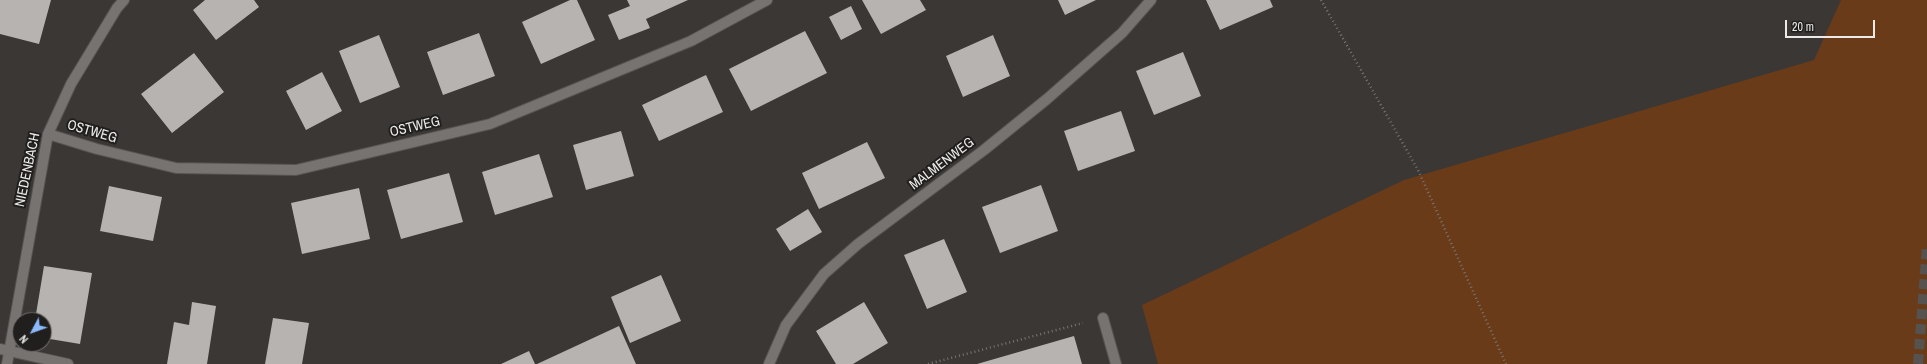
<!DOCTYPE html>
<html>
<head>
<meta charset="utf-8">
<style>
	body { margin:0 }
	#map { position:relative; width:1927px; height:364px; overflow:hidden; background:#3a3735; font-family:"Archivo Narrow",sans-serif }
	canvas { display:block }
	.north { position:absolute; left:12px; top:312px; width:40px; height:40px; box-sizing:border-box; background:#201f1e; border:1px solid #72706f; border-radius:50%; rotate:229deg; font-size:11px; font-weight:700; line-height:16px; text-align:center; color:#eceae8 }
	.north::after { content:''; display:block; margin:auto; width:14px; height:18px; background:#8abafc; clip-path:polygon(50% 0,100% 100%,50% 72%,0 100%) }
	.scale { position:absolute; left:1785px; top:20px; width:90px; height:18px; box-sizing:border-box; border:2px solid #eceae8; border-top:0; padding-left:5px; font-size:12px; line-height:14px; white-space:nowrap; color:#eceae8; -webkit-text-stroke:3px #201f1e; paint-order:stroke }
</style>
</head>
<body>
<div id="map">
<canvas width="1927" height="364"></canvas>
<div class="north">N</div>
<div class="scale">20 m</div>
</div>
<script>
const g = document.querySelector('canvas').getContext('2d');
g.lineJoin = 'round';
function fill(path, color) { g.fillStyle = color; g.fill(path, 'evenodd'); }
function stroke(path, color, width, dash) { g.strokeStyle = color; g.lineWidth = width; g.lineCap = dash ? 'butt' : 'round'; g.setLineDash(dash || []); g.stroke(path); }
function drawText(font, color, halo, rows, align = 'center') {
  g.font = font + ' "Archivo Narrow",sans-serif'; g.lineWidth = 4; g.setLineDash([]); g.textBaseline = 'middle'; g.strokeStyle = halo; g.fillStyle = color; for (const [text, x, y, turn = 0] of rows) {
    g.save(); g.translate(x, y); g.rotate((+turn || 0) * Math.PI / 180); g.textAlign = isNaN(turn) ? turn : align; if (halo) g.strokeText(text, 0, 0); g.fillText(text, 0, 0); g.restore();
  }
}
fill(new Path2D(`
	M1841 0H1927V364H1158L1142 305 1404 180 1814 60Z`), '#6a3b19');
fill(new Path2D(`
	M0 0H51L39 44 0 34Z
	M205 0H254L259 7 216 40 193 10Z
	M570 0H577L595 40 541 64 522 22Z
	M627 0H688L646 19 650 28 619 40 608 15 630 6Z
	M862 0H920L926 10 881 34Z
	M1058 0H1096L1065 15Z
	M1206 0H1270L1273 7 1220 30Z
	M851 6 862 29 841 40 829 17Z
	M805 31 827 73 751 111 729 69Z
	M479 33 495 76 443 95 427 52Z
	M379 35 400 87 360 103 339 51Z
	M993 35 1010 76 963 97 946 56Z
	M1183 52 1201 96 1154 115 1136 71Z
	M194 53 224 92 172 133 141 94Z
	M322 72 342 111 306 130 286 91Z
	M706 75 723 112 659 141 642 105Z
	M1121 111 1135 151 1078 171 1064 131Z
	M621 131 634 176 586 190 573 145Z
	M867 142 885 178 819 209 802 173Z
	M539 154 553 197 495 215 482 172Z
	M449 173 463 222 401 239 387 190Z
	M1041 185 1058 231 1000 253 982 207Z
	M109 186 162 197 153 241 100 231Z
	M359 188 370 239 302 254 291 203Z
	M808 209 822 232 790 251 776 229Z
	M944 239 967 292 927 309 904 255Z
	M44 266 92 273 80 344 44 338V320H35Z
	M661 275 681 321 630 343 611 297Z
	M192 302 216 306 207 364H167L174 322 189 325Z
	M864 302 888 343 853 364H836L816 331Z
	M273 318 309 323 302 364H265Z
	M619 326 636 364H537Z
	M1074 336 1082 364H977Z
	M529 351 535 364H501Z`), '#b7b3b0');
stroke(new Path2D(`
	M1918 364 1927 246`), '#555250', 10, [10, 5]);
const street = new Path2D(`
	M48 134 97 149 176 168 296 170 490 124 691 41 767 0
	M1103 318 1116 364
	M0 349 68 364
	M7 364 48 134 71 84 117 8 124 0
	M769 364 786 325 824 274 858 244 984 150 1047 99 1122 33 1151 0`);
stroke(street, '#575351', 12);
stroke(new Path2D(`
	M1321 0 1418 170 1506 364
	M928 364 1083 323`), '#777573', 2.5, [1, 3]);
stroke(street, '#777371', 10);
drawText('14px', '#eceae8', '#201f1e', [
	["OSTWEG",415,127,-13],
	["OSTWEG",92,132,16],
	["MALMENWEG",942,164,-37],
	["NIEDENBACH",28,170,-78]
]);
</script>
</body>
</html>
